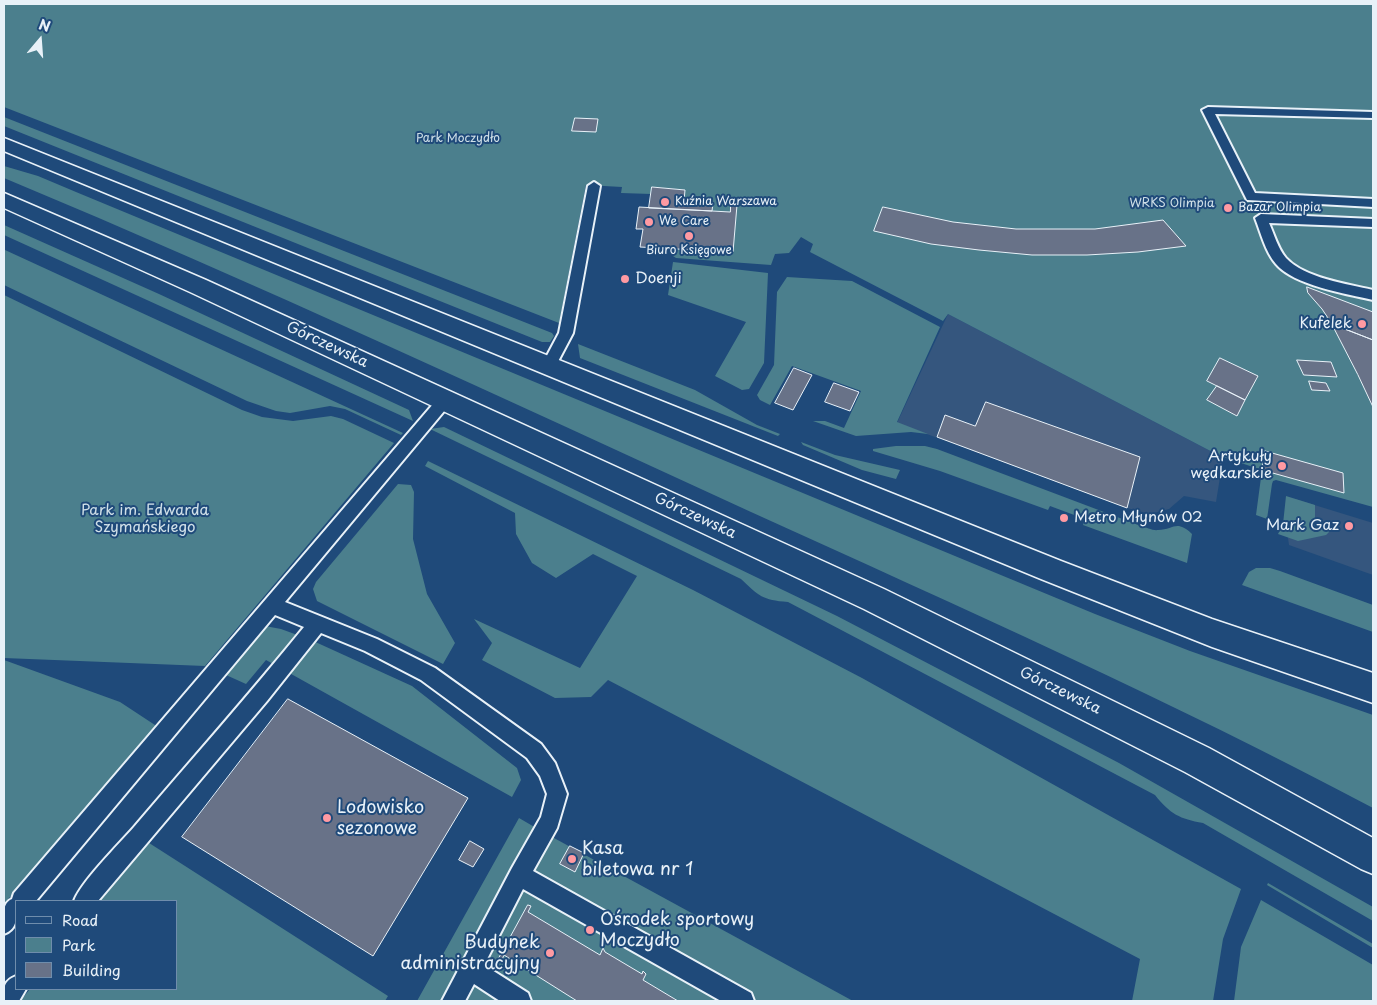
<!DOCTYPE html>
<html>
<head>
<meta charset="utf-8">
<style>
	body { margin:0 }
	#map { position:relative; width:1377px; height:1005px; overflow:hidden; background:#1f4a7a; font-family:"Playpen Sans",sans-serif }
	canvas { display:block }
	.frame { position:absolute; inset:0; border:5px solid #e8f1f8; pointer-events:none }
	.legend { position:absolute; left:15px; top:900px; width:162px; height:90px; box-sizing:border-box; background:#1f4a7a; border:1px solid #6f8dac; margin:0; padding:6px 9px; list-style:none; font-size:15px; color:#e8f1f8 }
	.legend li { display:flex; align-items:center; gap:10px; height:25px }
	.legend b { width:25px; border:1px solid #6f8dac }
	.north { position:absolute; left:15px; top:15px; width:50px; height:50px; -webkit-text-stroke:4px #1f4a7a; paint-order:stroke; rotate:18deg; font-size:14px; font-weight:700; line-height:20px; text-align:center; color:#e8f1f8 }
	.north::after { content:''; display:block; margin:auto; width:18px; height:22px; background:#e8f1f8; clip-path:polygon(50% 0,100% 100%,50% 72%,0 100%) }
</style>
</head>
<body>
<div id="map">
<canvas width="1377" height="1005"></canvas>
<div class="frame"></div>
<ul class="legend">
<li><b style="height:6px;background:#1f4a7a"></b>Road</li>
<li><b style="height:14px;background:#4b7f8d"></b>Park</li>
<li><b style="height:14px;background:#687288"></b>Building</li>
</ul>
<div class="north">N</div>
</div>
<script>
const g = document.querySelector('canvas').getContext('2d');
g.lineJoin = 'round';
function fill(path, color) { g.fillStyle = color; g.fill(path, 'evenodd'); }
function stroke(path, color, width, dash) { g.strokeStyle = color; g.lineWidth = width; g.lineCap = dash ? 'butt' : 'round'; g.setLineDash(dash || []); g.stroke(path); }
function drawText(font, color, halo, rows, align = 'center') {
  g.font = font + ' "Playpen Sans",sans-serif'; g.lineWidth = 4; g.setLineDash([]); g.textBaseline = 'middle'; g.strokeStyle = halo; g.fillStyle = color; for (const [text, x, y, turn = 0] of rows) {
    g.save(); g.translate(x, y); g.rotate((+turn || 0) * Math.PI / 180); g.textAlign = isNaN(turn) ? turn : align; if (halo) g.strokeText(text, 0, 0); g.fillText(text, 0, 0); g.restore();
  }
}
fill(new Path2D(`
	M948 314 1220 456 1222 465 1216 502 1184 496 1169 509 1150 514 1127 508 897 423Z
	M1295 499 1373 523V575L1289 545 1288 538Z`), '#35567e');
fill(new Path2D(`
	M4 4H1373V507L1276 480 1273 481 1272 484 1267 519 1256 515 1262 470 1220 456 948 314 943 321 810 252 813 244 801 237 789 253 775 254 771 265 676 258 673 256V248L733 251 736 205H731L730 212 712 211 713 203 684 201 685 190 652 187 651 194 621 193 622 187 586 185 559 323 4 107Z
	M4 117 552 333 554 336 550 342H542L4 126Z
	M4 166 38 176 76 192 1095 614 1190 651 1373 715V808C1170 700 960 607 751 512 503 398 256 283 4 178Z
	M4 225 159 294 409 410 413 421 4 235Z
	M5 250 403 433 401 435 345 409 330 406 290 413 276 411 247 401 4 285Z
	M673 262 768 273 764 363 749 389 742 390 715 376 746 322 668 295Z
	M787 277 852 281 940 327 897 422 928 434 911 432 856 436 813 421H825L844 428 861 391 792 366 770 405 760 400 757 395 774 365 777 292Z
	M4 295 242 410 262 417 293 421 331 416 343 419 394 443 205 666 4 658Z
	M578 344 695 390 757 425 780 434 778 436 580 358Z
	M444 427 837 616 1119 763 1373 907V921L1203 823C1180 819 1170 814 1155 795L788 602C762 600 759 596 741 579L430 429Z
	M801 442 835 455 900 470 896 479 862 470 803 445Z
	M896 446H925L937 449 1141 526C1146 527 1153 531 1158 530 1174 530 1176 519 1192 534L1187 563 1083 525 1085 519 1050 506 1048 510 940 471 873 451V449Z
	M428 461 693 590 862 678 1241 889 1223 939 1213 1001H1132L1140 959 608 680 591 697 555 698 482 660 492 643 474 619 580 668 637 576 593 554 556 578 532 563 516 534 515 513 425 466Z
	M398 484 411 485 414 492 413 539 427 594 455 643 443 664 317 601 313 589 316 582Z
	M1286 496 1315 505V520L1330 524 1329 532 1326 535 1298 541 1278 534 1283 524Z
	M1256 568H1270L1280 571 1373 605V632L1242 585 1249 572Z
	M265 626 281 629 311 640 412 686 517 768 521 780 512 797 266 660 246 684 226 675Z
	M4 660 120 702 158 727 4 904Z
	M519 818 543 832 853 1001H417Z
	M146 841 388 996 385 1001H20L30 989H176V901H99Z
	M1268 883 1373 944V948L1267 885Z
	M1261 900 1373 965V1001H1234L1241 947Z`), '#4b7f8d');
const building = new Path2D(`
	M575 118 598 119 596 132 572 131Z
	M652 187 685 190 684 201 713 203 712 211 649 208Z
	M731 205H737L733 252 640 247 643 229H636L639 207 730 212Z
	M883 207 953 222 1016 229H1095L1163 220 1186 246 1138 252 1087 255H1032L979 250 931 244 874 231Z
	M1307 287 1373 312V340L1332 324 1322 309 1308 293Z
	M1332 324 1373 340V407L1358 375Z
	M1220 358 1258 376 1245 400 1207 381Z
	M1297 360 1331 362 1337 377 1304 375Z
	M794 368 812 375 793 410 775 403Z
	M1309 381 1326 383 1330 391 1312 390Z
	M834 383 859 392 850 411 825 402Z
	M1217 386 1245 400 1237 416 1207 400Z
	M986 402 1140 457 1127 508 937 437 945 415 975 426Z
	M1265 451 1343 473 1344 493 1262 470Z
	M288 699 468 798 373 956 182 837Z
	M470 841 484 849 473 867 459 860Z
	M570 846 584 853 575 872 560 864Z
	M528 905 531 906 528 912 600 955 603 948 605 952 642 974 643 971 646 974 643 980 678 1001H577L504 955 501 962 498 960Z`);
fill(building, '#687288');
stroke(building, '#e8f1f8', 1);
const lane = new Path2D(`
	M1208 107 1373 112V118L1215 114 1255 193 1373 199V207L1247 200 1202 110Z
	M594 182 600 186 573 333 554 369 549 371 544 369 542 365 559 333 588 186Z
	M1261 214 1373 219V227L1269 223C1274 234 1278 249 1286 258 1304 278 1348 284 1373 290V300C1347 294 1293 285 1276 264 1265 251 1261 233 1255 218Z
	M445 394 450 396 452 400 450 404 285 602 377 639 435 668 541 744 555 763 567 794 557 828 533 871 751 993 754 1001H721L523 889 484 965 528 993 531 1001H500L474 984 465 1001H442L512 868 541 817 547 794 540 776 527 758 421 680 365 651 321 633 267 701 98 901H74C81 882 119 844 134 827 191 760 249 695 304 627L275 615 36 901H16C16 916 19 928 4 934 4 922 0 904 12 899L14 893 440 396Z
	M16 976V989H26L19 1001H4C4 988 3 981 16 976Z`);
const secondary = new Path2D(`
	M4 138 1061 561 1212 619 1373 673V703L1212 647 1041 579 4 151Z
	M4 193 206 280 884 589 1209 748 1373 838V874L1361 869 1185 772 864 609 190 292 4 208Z`);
stroke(lane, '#e8f1f8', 4);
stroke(secondary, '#e8f1f8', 3);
fill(lane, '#1f4a7a');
fill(secondary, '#1f4a7a');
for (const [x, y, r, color] of [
	[665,202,5,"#ff9aa2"],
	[1228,208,5,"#ff9aa2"],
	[649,222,5,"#ff9aa2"],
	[689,236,5,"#ff9aa2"],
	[625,279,5,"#ff9aa2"],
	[1362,324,5,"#ff9aa2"],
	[1282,466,5,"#ff9aa2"],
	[1064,518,5,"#ff9aa2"],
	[1349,526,5,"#ff9aa2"],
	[327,818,5,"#ff9aa2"],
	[572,859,5,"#ff9aa2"],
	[590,930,5,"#ff9aa2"],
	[550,953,5,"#ff9aa2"]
]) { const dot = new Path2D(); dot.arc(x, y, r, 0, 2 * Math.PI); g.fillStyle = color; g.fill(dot); stroke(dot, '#1f4a7a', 2); }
drawText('12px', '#d0e0e8', '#1f4a7a', [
	["Park Moczydło",458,139],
	["WRKS Olimpia",1172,204]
]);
drawText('12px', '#e8f1f8', '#1f4a7a', [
	["Kuźnia Warszawa",675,202],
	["Bazar Olimpia",1238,208],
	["We Care",659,222],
	["Biuro Księgowe",689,251,"center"]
], 'left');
drawText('15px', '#e8f1f8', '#1f4a7a', [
	["Doenji",635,279,"left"],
	["Kufelek",1352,324],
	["Artykuły",1272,457],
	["wędkarskie",1272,474],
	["Metro Młynów 02",1074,518,"left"],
	["Mark Gaz",1339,526]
], 'right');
drawText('15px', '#e8f1f8', '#1f4a7a', [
	["Górczewska",327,345,25],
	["Górczewska",695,516,25],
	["Górczewska",1060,691,26]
]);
drawText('15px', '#d0e0e8', '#1f4a7a', [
	["Park im. Edwarda",145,511],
	["Szymańskiego",145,528]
]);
drawText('18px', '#e8f1f8', '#1f4a7a', [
	["Lodowisko",337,808],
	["sezonowe",337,829],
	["Kasa",582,849],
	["biletowa nr 1",582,870],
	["Ośrodek sportowy",600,920],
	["Moczydło",600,941],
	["Budynek",540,943,"right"],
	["administracyjny",540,964,"right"]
], 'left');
</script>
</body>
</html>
